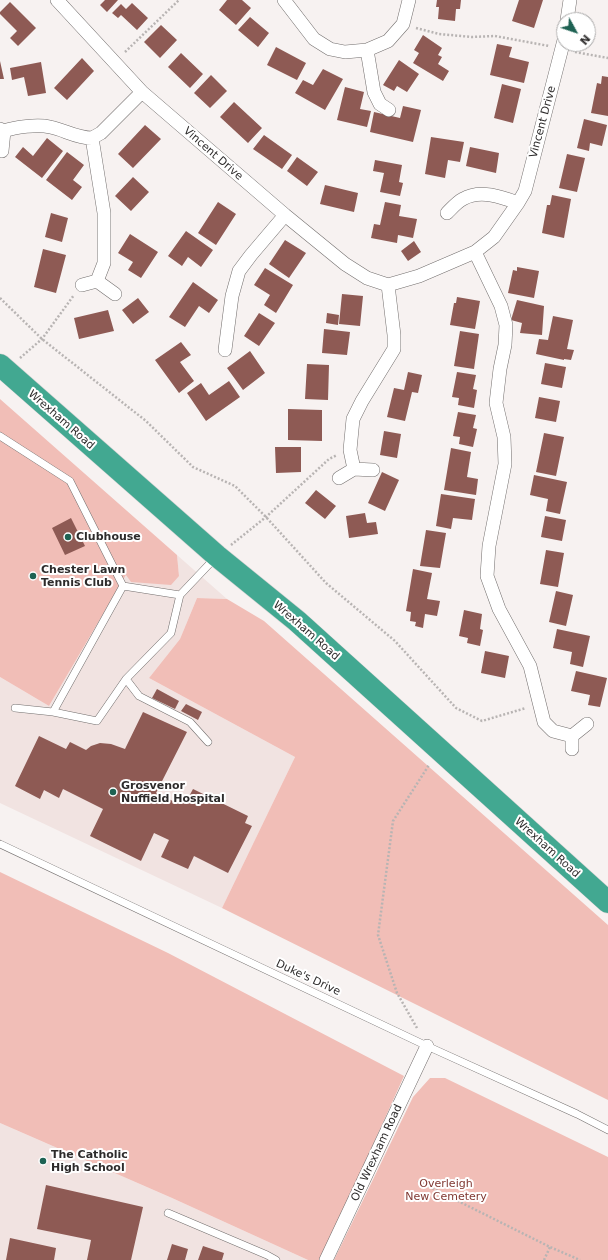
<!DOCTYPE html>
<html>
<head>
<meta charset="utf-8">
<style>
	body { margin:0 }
	#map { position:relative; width:608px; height:1260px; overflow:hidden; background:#f7f2f1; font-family:"DejaVu Sans",sans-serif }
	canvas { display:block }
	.north { position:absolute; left:556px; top:12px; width:40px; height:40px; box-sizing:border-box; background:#fff; border:1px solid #abaaaa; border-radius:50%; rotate:130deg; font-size:11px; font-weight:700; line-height:16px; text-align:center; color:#2d2b2b }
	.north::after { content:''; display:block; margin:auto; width:14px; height:18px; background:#1e6253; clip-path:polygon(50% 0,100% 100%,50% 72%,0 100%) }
</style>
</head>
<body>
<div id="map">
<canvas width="608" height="1260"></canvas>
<div class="north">N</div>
</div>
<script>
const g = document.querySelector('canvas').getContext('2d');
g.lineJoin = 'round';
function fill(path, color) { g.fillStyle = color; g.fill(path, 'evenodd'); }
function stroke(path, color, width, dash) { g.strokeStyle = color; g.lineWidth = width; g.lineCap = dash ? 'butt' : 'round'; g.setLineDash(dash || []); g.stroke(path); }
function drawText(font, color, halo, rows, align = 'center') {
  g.font = font + ' "DejaVu Sans",sans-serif'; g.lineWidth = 4; g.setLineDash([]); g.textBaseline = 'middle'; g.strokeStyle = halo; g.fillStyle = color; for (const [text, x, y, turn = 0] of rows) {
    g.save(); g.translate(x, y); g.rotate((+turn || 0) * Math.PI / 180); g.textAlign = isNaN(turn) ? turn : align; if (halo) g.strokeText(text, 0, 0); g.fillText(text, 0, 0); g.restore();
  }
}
fill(new Path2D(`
	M177 555 227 599 197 598 180 639 149 678 295 757 222 908 0 803V677L49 706 127 574 179 576Z
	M0 1123 172 1198 308 1260H0Z`), '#f1e3e1');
fill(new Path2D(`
	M0 399 177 555 179 576 171 585 131 582 126 575 49 706 0 677Z
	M197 598 227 599 264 621 608 925V1100L222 908 295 757 149 678 180 639Z
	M0 872 168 953 404 1076 321 1260H308L172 1198 0 1123Z
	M430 1078H445L608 1157V1260H334L413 1097Z`), '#f1beb7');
fill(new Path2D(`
	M105 0H118L107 12 100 5Z
	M227 0H242L251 8 236 25 219 10Z
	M437 0H461L460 9H456L455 21 438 19 439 7H436Z
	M519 0H543L534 28 512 21Z
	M10 2 36 28 18 46 10 38 17 31 0 14V12Z
	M132 3 148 18 137 30 121 15 118 18 112 13 121 4 126 9Z
	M250 17 269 33 258 47 238 30Z
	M161 25 177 40 160 58 144 42Z
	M423 35 442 48 438 55 442 57 438 64 449 71 443 81 413 63 419 53 414 50Z
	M497 44 512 47 509 57 529 62 524 83 490 75Z
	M276 47 306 63 297 80 267 65Z
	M181 53 203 74 190 88 168 67Z
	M82 58 94 71 67 100 54 88Z
	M399 60 419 74 407 92 397 86 394 91 383 85Z
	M0 61 4 79H0Z
	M41 62 46 93 28 96 24 77 12 80 10 68Z
	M323 69 343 79 325 110 295 93 303 80 313 85Z
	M211 75 227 91 210 108 194 93Z
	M602 76 608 77V116L591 113 597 83 601 84Z
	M502 84 521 89 513 123 494 118Z
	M345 87 364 92 360 109 371 111 367 127 337 120Z
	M234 102 262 128 248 143 220 117Z
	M403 106 421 110 413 142 370 132 374 112 400 118Z
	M584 119 607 125 602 146 590 143 589 151 577 148Z
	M145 125 161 139 133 168 118 154Z
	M264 135 292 155 282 169 253 149Z
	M431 137 464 142 460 162 448 160 445 178 425 174Z
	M47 138 63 151 42 178 15 157 23 147 33 156Z
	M470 147 499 153 496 173 466 166Z
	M67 152 84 165 73 180 82 187 72 200 46 180Z
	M567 154 585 158 577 192 559 188Z
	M297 157 318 172 307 186 287 171Z
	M375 160 402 165 399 182 403 183 400 196 380 192 384 173 373 171Z
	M133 177 149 192 131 211 115 196Z
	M325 185 358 193 354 212 320 204Z
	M552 195 571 199 564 238 542 233 547 205H550Z
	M218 202 236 214 216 245 198 233Z
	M385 202 401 205 399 216 417 219 413 238 398 235 397 243 371 238 374 224 380 225Z
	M51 213 68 218 62 242 45 237Z
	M186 231 213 250 201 267 188 257 182 266 168 256Z
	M130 234 158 252 141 278 128 270 133 262 118 253Z
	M285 240 306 253 289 278 269 264Z
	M414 241 421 252 408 261 401 251Z
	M43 249 66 255 56 293 34 287Z
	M517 267 539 271 534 298 508 293 513 270 517 271Z
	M265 268 293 285 276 313 264 305 270 295 254 285Z
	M193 282 218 300 209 313 199 306 185 327 169 317Z
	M342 294 363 296 360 326 339 324Z
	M457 297 480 301 475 329 450 325 454 303H456Z
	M138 298 149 312 133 324 122 310Z
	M517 300 544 306 542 335 520 333 522 323 511 320Z
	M108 310 114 331 79 339 74 318Z
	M259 313 275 323 259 346 244 336Z
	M327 313 339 315 338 325 326 323Z
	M553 316 573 320 567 349 574 350 571 360 564 359V360L536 354 539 339 548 340Z
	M324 329 350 332 347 355 322 353Z
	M460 331 479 334 474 369 454 366Z
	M181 342 191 355 180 362 194 381 179 393 155 360Z
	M250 351 265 373 243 390 227 368Z
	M545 363 566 367 562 388 541 384Z
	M307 364 329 365 328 400 305 399Z
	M408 372 422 375 418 393 412 392 405 421 387 417 394 388 404 390Z
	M457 372 476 375 473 389 477 390 474 408 458 405 459 398 452 397Z
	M229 381 240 397 206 421 187 393 201 383 209 395Z
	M539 397 560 401 556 422 535 418Z
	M288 409 322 410V441L288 440Z
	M458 412 476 415 473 428 477 429 473 447 459 444 460 437 453 436Z
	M384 431 401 434 397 458 380 455Z
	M544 433 564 437 556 476 536 472Z
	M275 447H301V472L276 473Z
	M451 448 471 452 467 477 478 479 476 495 444 490Z
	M382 472 399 480 385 511 368 503Z
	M534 475 567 482 560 514 546 511 548 499 530 495Z
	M316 490 336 506 325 519 305 503Z
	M441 494 475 499 472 520 453 518 451 529 436 526Z
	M365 513 367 523 376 522 378 534 349 538 346 516Z
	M545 516 566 520 562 541 541 537Z
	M71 518 85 546 65 555 52 528Z
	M426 530 446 533 440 568 420 566Z
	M546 550 564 553 558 587 540 584Z
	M413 569 432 573 427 599 440 601 437 616 425 614 423 628 415 626 416 622 410 621 411 612 406 611Z
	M556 591 573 595 566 626 549 622Z
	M464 610 482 614 480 629 483 630 480 646 467 643 468 638 459 636Z
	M557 629 590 636 583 667 570 664 572 652 553 648Z
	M485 651 509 656 505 678 481 673Z
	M576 671 607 678 600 707 588 705 590 695 571 691Z
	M157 689 179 701 175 709 152 698Z
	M186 704 202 712 198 720 181 711Z
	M143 712 187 732 156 793 177 803 180 798 186 802 193 789 248 816 245 823 252 826 228 873 194 856 188 869 161 857 169 840 154 833 141 861 90 836 103 809 63 789 59 798 44 790 40 799 15 786 39 736 66 749 70 742 86 750 91 746 100 743 111 744 125 749Z
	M46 1185 143 1207 131 1260H87L91 1240 37 1229Z
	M10 1238 56 1248 54 1260H6Z
	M172 1244 188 1249 185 1260H167Z
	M203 1246 224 1253 222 1260H198Z`), '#8e5a54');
const lane = new Path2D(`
	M0 436 70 481 123 586 180 595
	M126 679 139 696 190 722 208 742
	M15 708 53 712 123 586
	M53 712 97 721 126 679 171 633 180 595 215 558
	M0 844 427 1046 577 1114 608 1130
	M168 1213 267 1255 276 1260`);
const street = new Path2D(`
	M57 0 142 92 285 215 345 264 367 278 388 285 419 276 475 252 494 237 518 203 525 191 564 40
	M284 0 314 39 330 49 345 52 367 50 388 41 403 24 409 0
	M567 20 570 0
	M367 50 374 92 380 104 389 110
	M0 129 4 131 2 151
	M4 131C15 127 38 124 50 127 65 130 76 138 92 138
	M447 213C452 208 457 202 463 199 480 189 502 197 518 203
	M475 252 501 306 506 325 505 345 500 369 496 403 504 437 505 464 489 546 487 576 499 609 530 666 544 722 553 731 572 736
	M97 281 104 263V213L92 138 101 133 142 92
	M82 285 97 281 115 294
	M225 350 232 296 239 271 251 255 285 215
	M354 469 350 450 353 419 362 401 394 349V335L388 285
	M339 478 354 469 373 470
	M572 749V736L587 724
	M326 1260 427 1046`);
const highway = new Path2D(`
	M0 365 217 556 297 621 608 902`);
stroke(lane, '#726e6d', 8);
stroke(street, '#726e6d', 14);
stroke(highway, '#d1d0d0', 23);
stroke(new Path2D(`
	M416 28 439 34 472 37 495 36 549 46
	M125 52 179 0
	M575 52 608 58
	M0 298 42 339 146 421 193 467 235 486 266 517 326 583 395 641 456 708 482 721 526 708
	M20 358 42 339 74 295
	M231 545 266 517 329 459 337 455
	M417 1028 397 993 378 935 393 821 429 765
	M418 1181 550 1247 580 1260
	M544 1260 550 1247`), '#b8b4b3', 2.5, [2, 2]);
stroke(lane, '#fff', 7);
stroke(street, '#fff', 13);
stroke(highway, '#42a891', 22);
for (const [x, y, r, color] of [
	[68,537,4,"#1e6253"],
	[33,576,4,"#1e6253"],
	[113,792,4,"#1e6253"],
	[43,1161,4,"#1e6253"]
]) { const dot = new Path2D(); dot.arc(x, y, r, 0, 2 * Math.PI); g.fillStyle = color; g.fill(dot); stroke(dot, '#fff', 1.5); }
drawText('11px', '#2d2b2b', '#fff', [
	["Vincent Drive",543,122,-75],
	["Vincent Drive",213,154,41],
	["Wrexham Road",61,420,41],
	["Wrexham Road",306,631,41],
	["Wrexham Road",547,848,42],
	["Duke's Drive",308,978,25],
	["Old Wrexham Road",377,1153,-65]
]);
drawText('bold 11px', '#2d2b2b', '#fff', [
	["Clubhouse",76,537],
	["Chester Lawn",41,570],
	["Tennis Club",41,583],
	["Grosvenor",121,786],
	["Nuffield Hospital",121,799],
	["The Catholic",51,1155],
	["High School",51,1168]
], 'left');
drawText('11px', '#803832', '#fff', [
	["Overleigh",446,1184],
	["New Cemetery",446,1197]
]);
</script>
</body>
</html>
